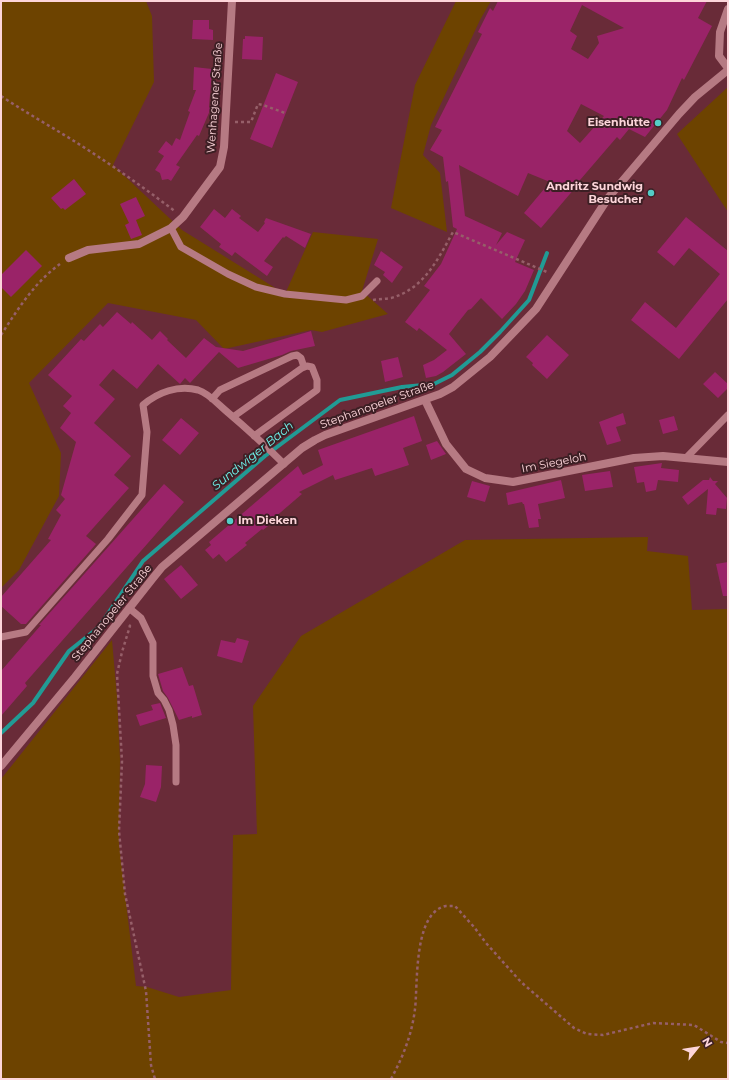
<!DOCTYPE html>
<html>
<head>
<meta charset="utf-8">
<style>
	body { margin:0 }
	#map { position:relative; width:729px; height:1080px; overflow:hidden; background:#692b38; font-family:Montserrat,sans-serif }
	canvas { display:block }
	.frame { position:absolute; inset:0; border:2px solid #fdd5da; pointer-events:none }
	.north { position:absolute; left:677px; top:1028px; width:40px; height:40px; -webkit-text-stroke:3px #3c1f24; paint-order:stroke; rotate:60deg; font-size:11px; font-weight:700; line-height:16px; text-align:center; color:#fdd5da }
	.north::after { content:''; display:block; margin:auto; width:14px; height:18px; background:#fdd5da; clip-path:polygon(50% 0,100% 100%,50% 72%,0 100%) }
</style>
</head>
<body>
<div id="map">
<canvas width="729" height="1080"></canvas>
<div class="frame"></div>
<div class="north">N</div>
</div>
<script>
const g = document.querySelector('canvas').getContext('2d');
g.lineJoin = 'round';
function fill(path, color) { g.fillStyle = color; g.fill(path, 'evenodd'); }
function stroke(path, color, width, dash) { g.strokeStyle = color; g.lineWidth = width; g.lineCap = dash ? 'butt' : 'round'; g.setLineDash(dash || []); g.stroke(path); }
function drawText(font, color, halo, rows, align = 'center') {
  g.font = font + ' Montserrat,sans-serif'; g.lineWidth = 4; g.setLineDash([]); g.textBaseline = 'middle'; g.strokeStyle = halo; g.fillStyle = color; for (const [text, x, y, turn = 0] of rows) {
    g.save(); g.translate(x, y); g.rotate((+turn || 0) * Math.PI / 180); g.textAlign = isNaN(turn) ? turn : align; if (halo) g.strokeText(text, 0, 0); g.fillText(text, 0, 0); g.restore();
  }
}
fill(new Path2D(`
	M1 1H146L152 16 154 82 113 165 182 230 285 294 313 232 378 239 362 291 388 314 322 332 311 330 224 349 196 320 108 303 29 383 61 453 59 496 19 570 1 588Z
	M456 1H491L480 20 431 125 423 155 440 173 447 232 391 208 415 85Z
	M728 87V212L677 134Z
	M648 537 647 551 688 556 692 610 728 609V1079H1V779L112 640 117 697 120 759 119 844 136 986 147 987 179 997 231 990 233 835 257 834 253 706 301 636 465 540Z`), '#6d4300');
stroke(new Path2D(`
	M1 733 33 703 69 651 99 627 143 561 265 456 340 400 402 387 434 384 452 375 480 352 500 332 529 300 547 253`), '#219b95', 4);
fill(new Path2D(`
	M498 1H707L698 18 712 26 684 80 682 78 667 110 645 137 629 129 620 140 617 137 574 187 575 188 541 228 524 213 550 182 528 173 518 196 459 165 465 216 502 233 496 245 507 232 525 240 515 262 534 270 525 291 516 304 502 319 481 298 471 309 468 310 449 334 466 354 443 372 436 376 426 378 423 365 434 360 447 350 419 328 417 331 405 322 430 290 424 286 441 264 457 229 453 227 448 181 446 182 443 157 430 150 442 130 435 127 482 34 478 32 490 8 493 11ZM582 5 624 28 597 36 599 43 588 59 571 49 577 36 570 31ZM581 104 604 116 580 143 567 131Z
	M193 20H209V29L213 30V40L192 39Z
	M245 36 263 37 262 60 242 59 243 39H245Z
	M194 67 212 69 209 107 211 108 199 136 197 135 176 165 180 167 171 181 168 179 162 180 160 173 155 170 164 156 158 152 166 141 172 146 176 138 180 140 190 112 188 111 196 90H193Z
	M276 73 298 82 272 148 250 139Z
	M74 179 86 194 65 210 63 208 61 209 51 198Z
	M136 197 145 216 136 220 142 235 131 239 125 225 129 223 120 204Z
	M214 209 225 218 232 209 241 216 239 218 258 232 265 223 264 222 266 218 311 234 305 248 286 236 284 238 283 237 264 261 273 267 267 276 235 252 232 256 219 247 221 244 200 227Z
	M686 217 728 251V299L679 359 631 320 645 302 676 328 720 274 689 248 674 266 657 252Z
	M26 250 42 266 11 297 1 287V275Z
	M381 251 403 267 392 283 383 275 385 272 374 265Z
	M117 312 131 324 132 322 152 340 160 331 168 339 167 340 186 358 204 338 216 347 243 351 311 331 315 346 291 351 282 355 238 368 219 352 190 383 185 378 180 384 158 364 137 389 113 369 99 385 115 399 94 423 131 456 114 475 129 488 86 536 96 544 26 624H21L1 606V597L51 540 48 539 61 515 56 510 65 499 61 495 76 442 60 428 71 413 63 406 72 396 48 375 81 339 84 341 100 324 103 327Z
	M547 335 569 355 547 379 532 365 533 363 526 357Z
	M398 357 403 377 385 382 381 361Z
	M715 372 728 384V388L718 398 703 384Z
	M623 413 626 424 616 427 621 441 607 445 599 422Z
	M414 416 422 441 403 448 409 465 375 476 372 468 335 480 333 475 299 492 302 494 274 518 276 520 263 530 262 529 245 543 247 545 226 562 219 554 213 559 205 550 211 545 209 542 298 466 303 475 323 465 318 450Z
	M674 416 678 430 663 434 659 420Z
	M181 418 199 433 180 455 162 440Z
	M437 441 446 454 431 460 426 445Z
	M662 463 661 468 679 470 678 482 658 480 656 490 646 492 644 482 637 483 634 467Z
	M610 471 613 487 585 491 582 475Z
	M710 477 713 481H718L715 484 727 498 726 509 717 508 716 515 706 514 708 489 688 505 682 497 703 480H709Z
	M561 480 565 498 538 504 541 519H538L539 527 529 528 524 504H523L522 502 508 505 506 493Z
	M472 481 490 486 485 502 467 497Z
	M164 484 184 502 25 683 27 686 1 716V671L41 625H39Z
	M728 562V596H723L716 564Z
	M181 565 198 585 181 599 164 579Z
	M237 638 249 641 242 663 217 656 221 640 235 643Z
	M182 667 189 686 193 685 202 715 192 718V716L179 720 168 698 163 691 158 674Z
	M160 703 166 718 140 726 136 715 153 710 151 705Z
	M146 765 162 766 161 787 156 802 140 797 145 784Z`), '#9a2368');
stroke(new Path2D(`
	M1 96C25 112 50 126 74 141 109 163 143 187 176 212
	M235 122H251L258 104 263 105 285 113
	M373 300C379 299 385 299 391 298 424 289 438 259 453 232L547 272
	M1 335C18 309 34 283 60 264
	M129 625 130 626 122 652 117 674 122 761 119 831 125 894 146 991 151 1065 155 1079
	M391 1079C403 1057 412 1034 415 1009 418 985 413 912 446 906 449 906 452 906 455 906L474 927 486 943 521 982 574 1028 587 1034 603 1035 653 1023 694 1025 721 1042 728 1043`), '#965f69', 2.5, [3, 3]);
stroke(new Path2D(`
	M171 228 181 247 228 274 256 287 285 294 346 300 362 296 377 281
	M212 399 220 390 292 356 297 355 301 358 304 367
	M233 417 302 368 307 366 312 367 317 380V390L254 436
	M686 458 728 415
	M129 608 141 618 153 643V676L158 693 164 700 169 710 173 725 176 745V782
	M1 637 26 632 108 539 142 495 147 432 143 405C158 392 178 385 198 390 208 393 217 403 225 410 245 427 265 445 284 464`), '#b67a83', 7);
stroke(new Path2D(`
	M728 9 720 32 719 56 728 68
	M69 258 88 250 139 244 171 228 183 217 220 167 224 147 232 1
	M425 400 446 444 466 469 485 478 513 482 634 458 663 456 728 462`), '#b67a83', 8);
stroke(new Path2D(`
	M1 766 75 677 153 578 162 567 302 448 315 440 325 435 440 394 453 387 490 357 536 309 608 198 679 114 695 97 728 70`), '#b67a83', 8);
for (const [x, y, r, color] of [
	[658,123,4,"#54cdc7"],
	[651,193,4,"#54cdc7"],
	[230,521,4,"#54cdc7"]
]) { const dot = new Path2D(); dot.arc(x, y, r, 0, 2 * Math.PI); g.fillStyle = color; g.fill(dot); stroke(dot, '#3c1f24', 1.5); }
drawText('11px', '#fdd5da', '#3c1f24', [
	["Wenhagener Straße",215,98,-86],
	["Stephanopeler Straße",377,405,-20],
	["Im Siegeloh",554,463,-11],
	["Stephanopeler Straße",112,613,-51]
]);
drawText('bold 11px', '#fdd5da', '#3c1f24', [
	["Eisenhütte",650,123],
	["Andritz Sundwig",643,187],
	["Besucher",643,200],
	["Im Dieken",238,521,"left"]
], 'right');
drawText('italic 12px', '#70f6ee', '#3c1f24', [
	["Sundwiger Bach",253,456,-39]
]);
</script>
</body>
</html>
